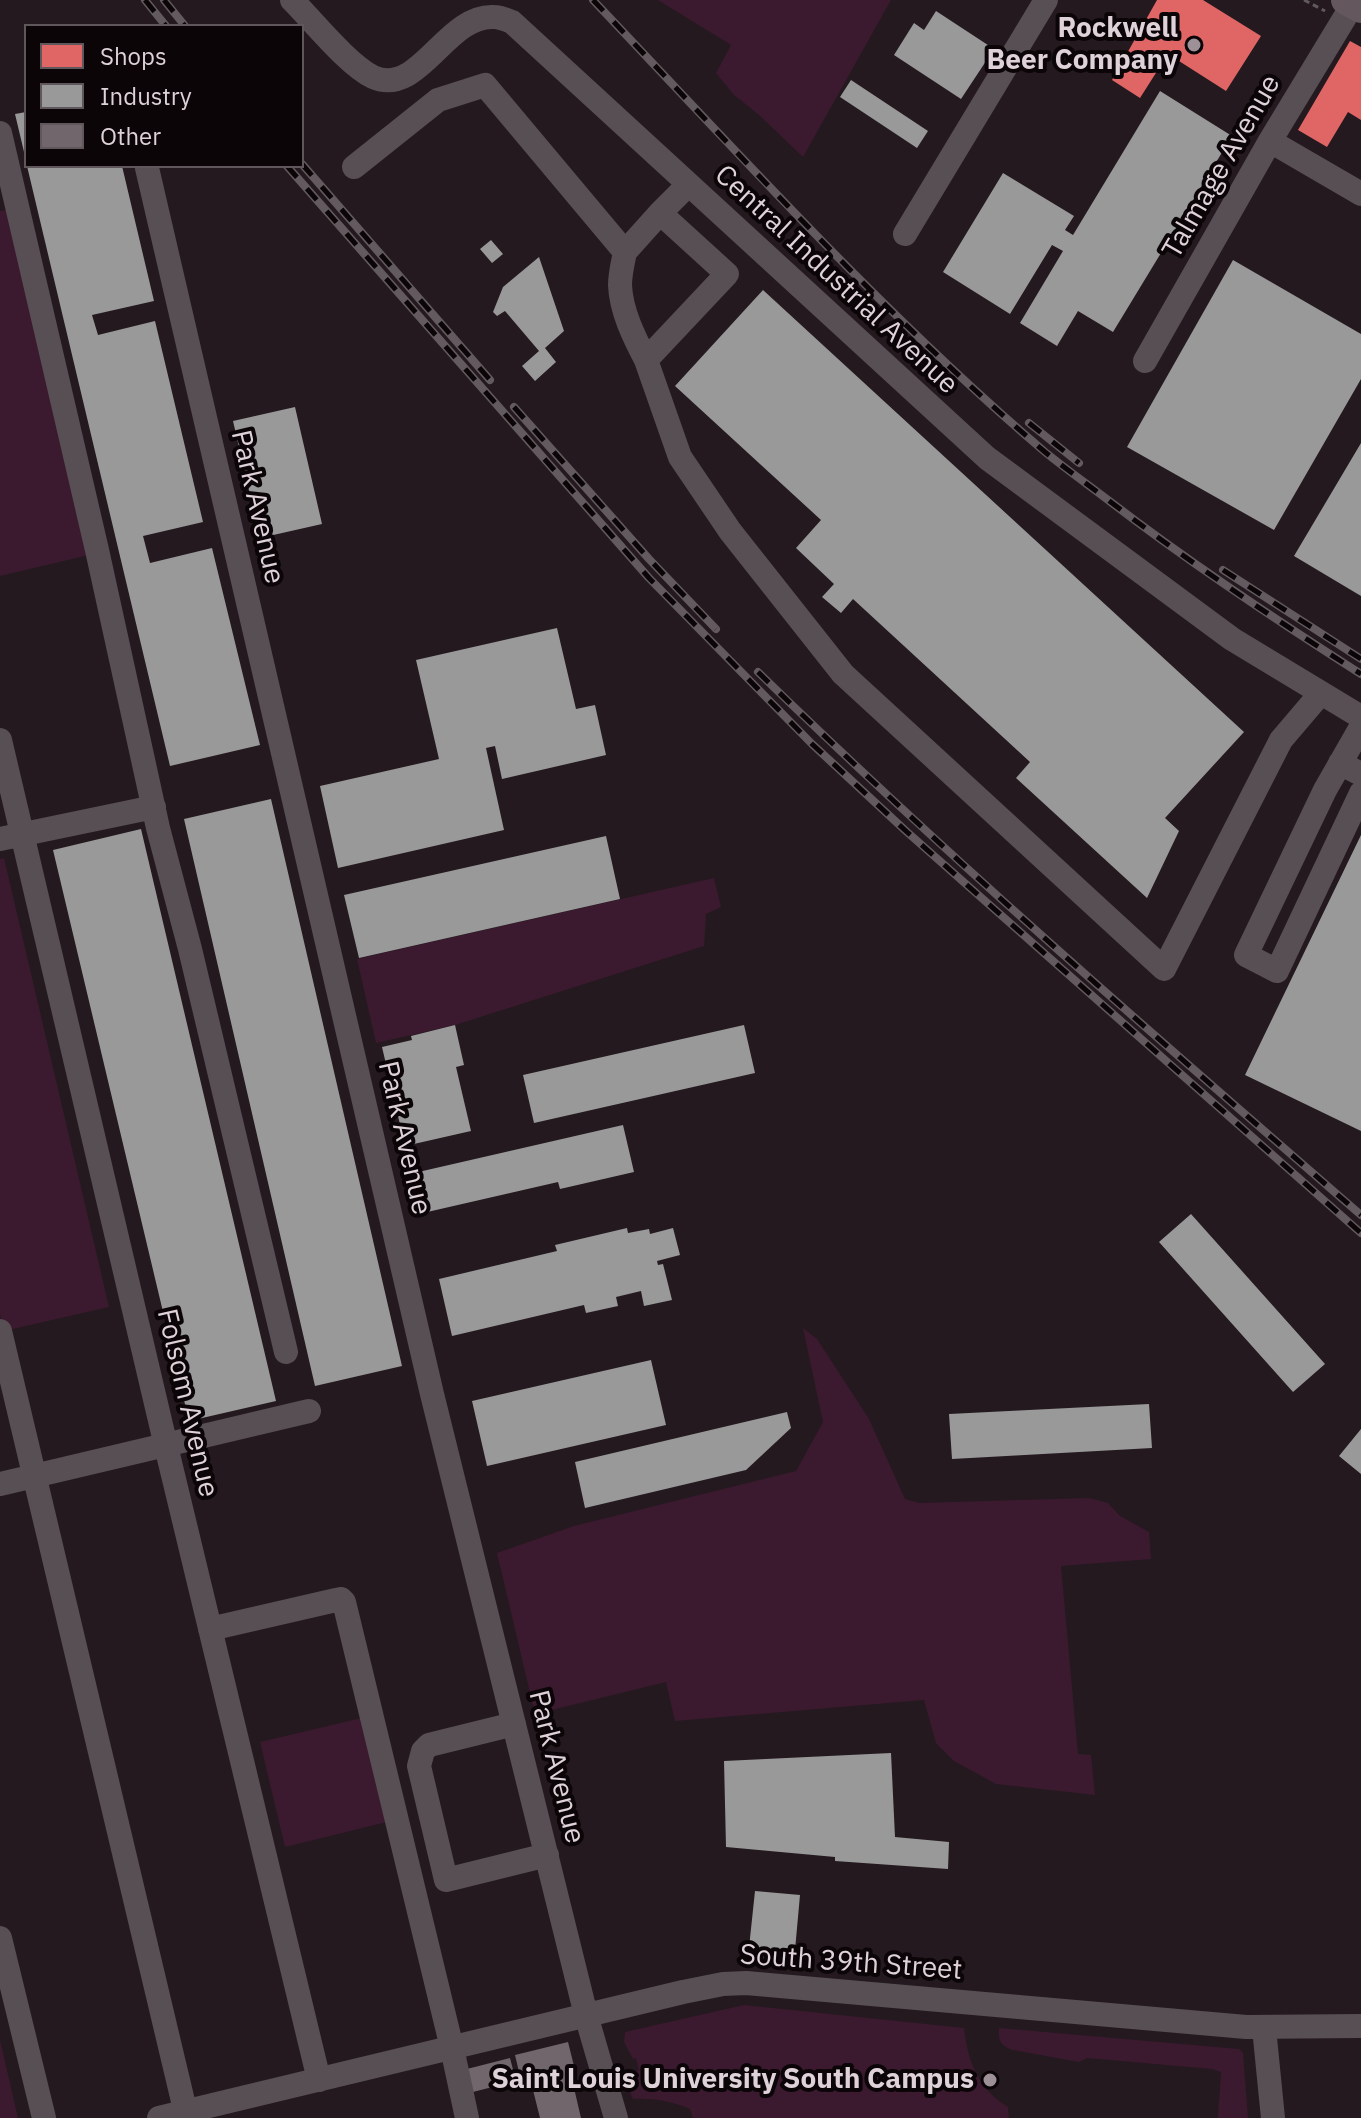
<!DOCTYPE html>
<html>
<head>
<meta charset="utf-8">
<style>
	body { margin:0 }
	#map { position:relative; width:1361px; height:2118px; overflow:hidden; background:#24191f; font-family:"IBM Plex Sans",sans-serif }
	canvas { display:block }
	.legend { position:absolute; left:24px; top:24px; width:280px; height:144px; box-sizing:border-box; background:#0b0508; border:2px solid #5f575b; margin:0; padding:10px 14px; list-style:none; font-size:24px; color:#ded1d8 }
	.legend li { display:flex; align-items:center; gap:16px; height:40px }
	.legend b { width:40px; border:2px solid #5f575b }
</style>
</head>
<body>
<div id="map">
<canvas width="1361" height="2118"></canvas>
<ul class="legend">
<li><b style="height:22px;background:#e06666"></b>Shops</li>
<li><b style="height:22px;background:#999"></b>Industry</li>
<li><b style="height:22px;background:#70666b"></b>Other</li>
</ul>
</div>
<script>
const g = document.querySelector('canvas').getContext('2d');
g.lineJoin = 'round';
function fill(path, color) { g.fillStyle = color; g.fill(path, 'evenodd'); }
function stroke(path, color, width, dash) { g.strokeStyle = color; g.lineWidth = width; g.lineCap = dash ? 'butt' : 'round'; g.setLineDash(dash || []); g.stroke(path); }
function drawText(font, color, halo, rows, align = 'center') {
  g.font = font + ' "IBM Plex Sans",sans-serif'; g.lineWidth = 8; g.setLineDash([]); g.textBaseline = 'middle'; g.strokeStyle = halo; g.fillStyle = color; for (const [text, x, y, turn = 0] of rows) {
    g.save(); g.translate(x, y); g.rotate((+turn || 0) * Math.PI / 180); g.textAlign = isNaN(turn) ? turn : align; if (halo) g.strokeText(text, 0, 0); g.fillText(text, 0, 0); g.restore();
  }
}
fill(new Path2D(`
	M658 0H891L803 157 758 114 734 95 716 73 731 45Z
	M12 209 93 554 0 576V211Z
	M4 858 109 1307 4 1331 0 1314V859Z
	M714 878 721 907 706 914 704 946 455 1025 376 1043 357 959Z
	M803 1328 817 1339 869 1419 905 1499 919 1503 1089 1498 1108 1503 1120 1516 1149 1532 1151 1559 1061 1566 1078 1754 1091 1755 1095 1795 996 1784 954 1761 936 1743 924 1700 675 1721 666 1682 535 1714 497 1553 574 1526 796 1471 823 1422Z
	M366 1717 391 1821 285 1847 260 1742Z
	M744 2005 964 2028C968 2062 978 2089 1008 2107L1009 2118H693L690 2109C672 2101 652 2098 633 2099 628 2086 623 2076 639 2070L636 2058 633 2059 624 2042 625 2032Z
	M999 2028 1239 2049 1243 2053 1248 2118H1218L1221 2072 1212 2069 1087 2058 1079 2062 1013 2050C1001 2046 998 2041 999 2028Z
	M0 2040 18 2118H0Z`), '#3b1a2f');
fill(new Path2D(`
	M1157 0H1203L1261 36 1226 91 1168 54 1140 98 1112 80Z
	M1350 41 1361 47V120L1348 112 1327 147 1298 130Z`), '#e06666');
fill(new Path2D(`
	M936 11 994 49 961 99 894 55 914 23 924 30Z
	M851 80 928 131 917 148 840 97Z
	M1160 91 1232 136 1113 332 1078 311 1057 346 1020 323 1063 251 1052 245 1010 314 943 272 1003 173 1074 216 1065 230 1073 235Z
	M26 112V156H25L15 114Z
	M27 166H122L154 301 92 315 98 335 155 321 203 522 143 536 150 563 212 548 260 745 170 766Z
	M491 240 503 254 492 263 480 249Z
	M539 257 564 331 545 348 556 362 535 381 522 366 539 351 505 311 497 316 493 312 503 287Z
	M1233 260 1361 334V379L1274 530 1127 447Z
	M763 290 1244 732 1165 818 1179 831 1147 898 1016 778 1030 762 853 599 841 613 822 597 834 584 796 548 821 520 675 386Z
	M295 407 322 524 260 538 233 421Z
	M1361 443V596L1294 556Z
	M557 628 576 709 595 705 606 755 502 779 495 746 486 748 504 830 338 868 320 786 439 759 416 660Z
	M271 799 402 1366 315 1386 184 819Z
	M141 829 276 1401 189 1421 53 850Z
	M1361 835V1131L1245 1075Z
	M606 836 620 899 359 958 344 895Z
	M455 1025 464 1065 456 1067 471 1131 405 1146 382 1047 412 1040 411 1036Z
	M744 1025 755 1073 534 1123 523 1075Z
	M623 1125 634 1172 560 1189 558 1182 423 1213 414 1173Z
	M1191 1214 1325 1364 1293 1392 1159 1242Z
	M627 1228 628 1233 649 1229 650 1234 673 1228 680 1255 657 1261 658 1265 663 1264 672 1300 644 1306 641 1291 616 1297 618 1306 586 1313 584 1305 452 1336 439 1279 557 1251 555 1245Z
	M651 1360 666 1425 487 1466 472 1401Z
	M1149 1404 1152 1448 952 1459 949 1414Z
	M787 1412 791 1428 746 1470 585 1508 575 1462Z
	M1361 1429V1474L1339 1456Z
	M891 1753 895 1837 949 1842 948 1869 835 1861V1857L726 1847 724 1761Z
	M755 1891 800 1895 794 1961 748 1957Z`), '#999');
fill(new Path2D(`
	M568 2042 576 2074 571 2075 581 2118H540L531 2082 538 2081 535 2068 519 2072 515 2055Z
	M510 2058 516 2081 469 2093 463 2070Z`), '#70666b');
stroke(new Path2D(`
	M1304 0 1325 11`), '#60595d', 3, [6, 4]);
stroke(new Path2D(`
	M292 0C313 21 348 65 373 77 419 98 446 14 494 17 500 17 507 20 512 22L987 458 1232 639 1361 717
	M0 133 97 550 158 828 190 949 286 1352
	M1270 141 1361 194
	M354 167 438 100 485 85 625 252 660 213
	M147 168 432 1394 586 2015 616 2118
	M688 185 660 213 727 274 646 360 680 457 730 531 843 674 1164 969 1281 740 1321 693
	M905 234 1046 0
	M625 252C623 262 620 274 620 285 621 311 634 337 646 360
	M1145 361 1270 141 1353 4
	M1361 727 1325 790 1246 955 1277 971 1361 793
	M0 740 166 1446 319 2080
	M1340 763 1361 774
	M0 839 154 807
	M0 1331 187 2118
	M0 1484 309 1411
	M210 1629 336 1600 341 1599 344 1602 452 2048 467 2118
	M514 1724 429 1745 423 1751 419 1766 446 1880 547 1855
	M0 1938 44 2118
	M1264 2028 1273 2118
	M159 2118 683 1992 723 1984 746 1983 1246 2027 1361 2026`), '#574f54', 24);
stroke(new Path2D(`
	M1346 0 1361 8`), '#64575e', 30);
const rail = new Path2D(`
	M145 0 166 26
	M164 0 185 26
	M593 0C740 155 883 314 1045 452 1067 470 1090 486 1112 503 1193 565 1276 620 1361 674
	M302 164 490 380
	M287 166 649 578 812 744 907 832 1361 1233
	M514 407 649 559 716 629
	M1029 423 1079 463
	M1223 570 1361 659
	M758 672C952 861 1157 1038 1361 1215`);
stroke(rail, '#625a5e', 8);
stroke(rail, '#0b0508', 5, [15]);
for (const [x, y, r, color] of [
	[1194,45,8,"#9d9197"],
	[990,2080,8,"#9d9197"]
]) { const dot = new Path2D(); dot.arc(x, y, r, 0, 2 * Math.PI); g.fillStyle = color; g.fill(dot); stroke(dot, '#0b0508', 3); }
drawText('bold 28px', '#ded1d8', '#0b0508', [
	["Rockwell",1178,29],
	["Beer Company",1178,61],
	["Saint Louis University South Campus",974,2080]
], 'right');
drawText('28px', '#ded1d8', '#0b0508', [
	["Talmage Avenue",1222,167,-60],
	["Central Industrial Avenue",836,280,43],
	["Park Avenue",257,507,77],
	["Park Avenue",404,1138,77],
	["Folsom Avenue",187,1403,77],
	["Park Avenue",556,1767,76],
	["South 39th Street",851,1963,4]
]);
</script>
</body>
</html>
